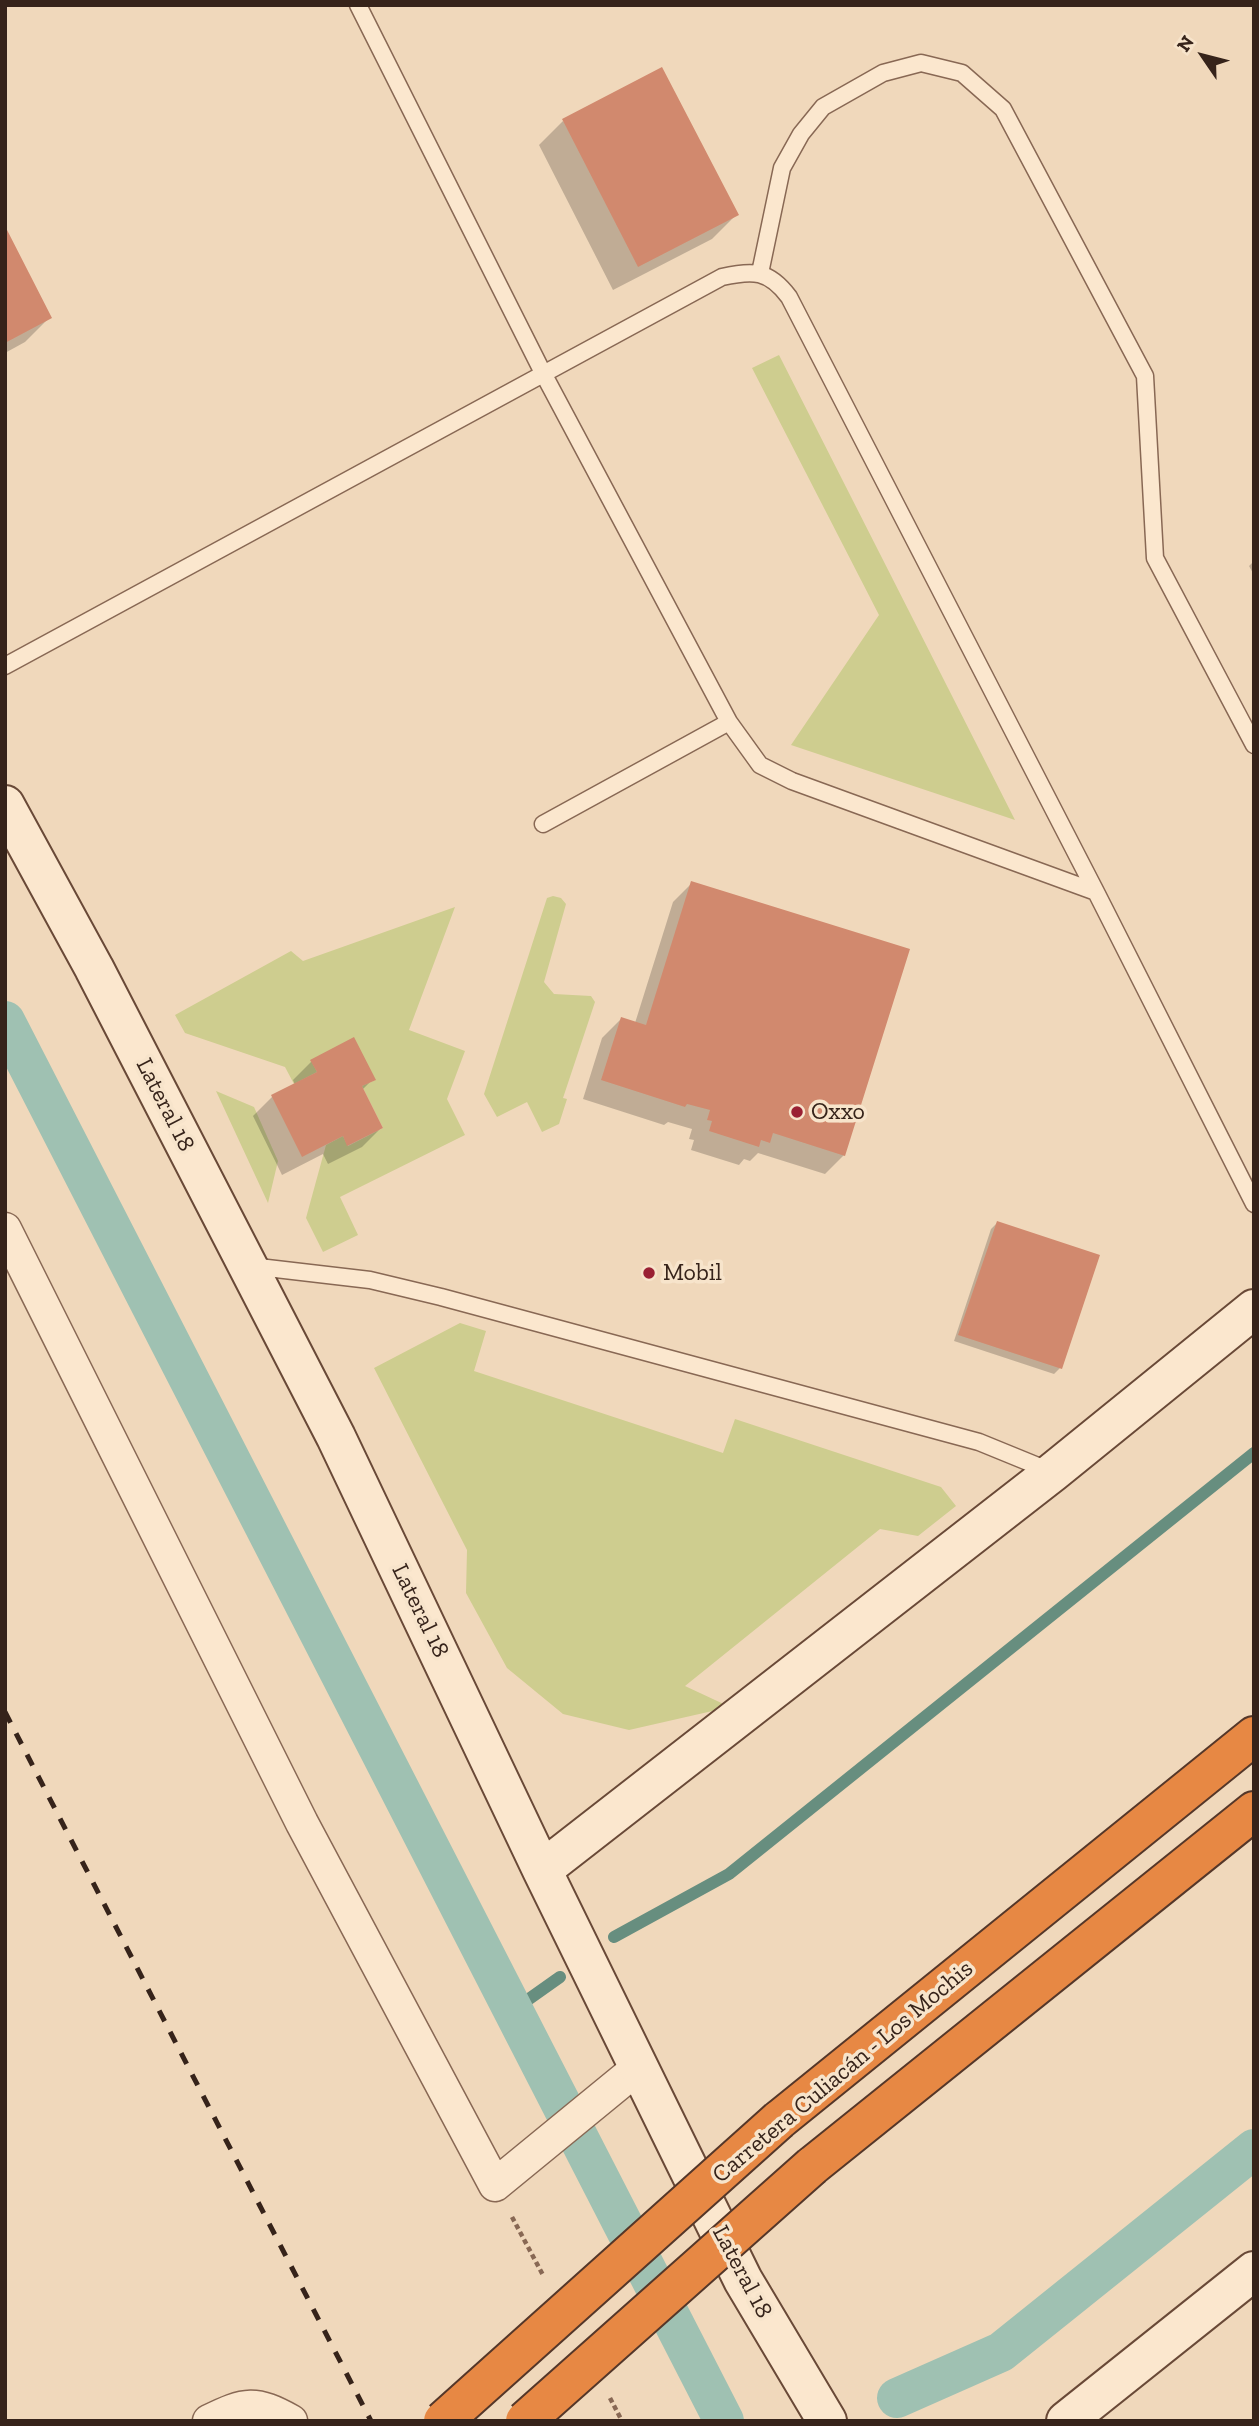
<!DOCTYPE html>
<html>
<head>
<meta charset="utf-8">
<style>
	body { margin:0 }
	#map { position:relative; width:1259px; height:2426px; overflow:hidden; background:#f0d8bb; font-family:"Zilla Slab",serif }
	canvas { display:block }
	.frame { position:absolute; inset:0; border:7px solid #36231a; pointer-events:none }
	.north { position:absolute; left:1168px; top:21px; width:70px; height:70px; -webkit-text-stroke:5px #f7e4cb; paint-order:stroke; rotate:305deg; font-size:19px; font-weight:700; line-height:28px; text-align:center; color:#36231a }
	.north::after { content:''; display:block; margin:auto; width:24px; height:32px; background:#36231a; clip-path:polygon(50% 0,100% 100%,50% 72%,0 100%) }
</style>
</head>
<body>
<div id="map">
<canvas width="1259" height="2426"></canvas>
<div class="frame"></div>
<div class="north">N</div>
</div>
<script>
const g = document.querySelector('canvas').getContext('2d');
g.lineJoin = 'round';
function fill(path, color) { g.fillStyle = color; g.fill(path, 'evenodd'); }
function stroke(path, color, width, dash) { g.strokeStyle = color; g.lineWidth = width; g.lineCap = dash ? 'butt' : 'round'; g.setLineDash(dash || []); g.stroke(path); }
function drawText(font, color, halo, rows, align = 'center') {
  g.font = font + ' "Zilla Slab",serif'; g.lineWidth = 7; g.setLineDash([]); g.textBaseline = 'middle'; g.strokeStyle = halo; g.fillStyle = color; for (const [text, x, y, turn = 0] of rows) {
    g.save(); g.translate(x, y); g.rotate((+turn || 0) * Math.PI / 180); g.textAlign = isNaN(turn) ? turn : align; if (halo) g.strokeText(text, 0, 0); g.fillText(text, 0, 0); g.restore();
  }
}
fill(new Path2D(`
	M779 355 1015 820 791 745 879 615 752 368Z
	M553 896 561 898 566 904 544 982 554 994 591 996 595 1002 563 1098 567 1099 559 1124 542 1132 527 1102 497 1117 484 1094 547 898Z
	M455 907 409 1030 465 1051 447 1099 465 1135 340 1197 358 1235 323 1252 306 1218 326 1145 343 1136 348 1146 383 1128 362 1086 375 1080 311 1060 317 1072 294 1084 285 1067 185 1033 175 1015 291 951 303 961Z
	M216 1091 254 1107 278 1161 268 1203Z
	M460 1323 486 1331 474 1371 723 1453 735 1419 941 1487 956 1506 918 1536 880 1529 685 1686 730 1707 629 1730 563 1714 507 1668 466 1593 467 1550 374 1368Z`), '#cecd8f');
fill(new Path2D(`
	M563 121 736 215 712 239 613 290 539 145Z
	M5 230 50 317 25 342 5 353Z
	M1254 561V575L1249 566Z
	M692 883 844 1155 825 1174 758 1153 750 1161 744 1159 739 1165 691 1150 694 1140 689 1139 692 1129 668 1122 664 1125 583 1099 602 1038 621 1019 635 1023 673 902Z
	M312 1061 373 1079 362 1090 381 1128 362 1147 328 1164 323 1154 282 1175 253 1116 272 1097 295 1085 293 1080Z
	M997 1223 1060 1368 1054 1374 954 1341 991 1229Z`), '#0003');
stroke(new Path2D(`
	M614 1937 729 1874 1254 1453
	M512 2011 560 1977`), '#678e7f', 12);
stroke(new Path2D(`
	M5 1021 724 2421
	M897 2398 1001 2352 1254 2149`), '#9fc1b2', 40);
fill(new Path2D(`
	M662 67 739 215 638 267 562 119Z
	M5 226 52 318 5 343Z
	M691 881 910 949 845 1156 773 1133 770 1143 761 1140 759 1147 709 1131 712 1121 707 1120 710 1110 687 1104 685 1107 601 1080 621 1017 646 1025Z
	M354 1037 376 1080 362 1086 383 1128 347 1146 343 1136 302 1157 271 1095 317 1072 310 1060Z
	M997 1221 1100 1255 1062 1369 958 1335Z`), '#d1896e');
const lane = new Path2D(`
	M358 5 543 373 729 722 760 765 792 781 1096 892
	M760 273 782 168 801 134 823 107 883 73 921 63 962 73 1003 109 1145 376 1155 558 1254 745
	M5 666 722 277C753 270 769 270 789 297L1096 892 1254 1204
	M543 824 729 722
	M250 1266 370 1280 441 1297 979 1442 1050 1471`);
const street = new Path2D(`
	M5 1229 302 1823 495 2185 639 2067
	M209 2421C246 2403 255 2401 291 2421`);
const secondary = new Path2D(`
	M5 805 94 968 336 1437 542 1870 743 2280 827 2421
	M542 1870 1053 1472 1254 1309
	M1066 2421 1254 2271`);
const highway = new Path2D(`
	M779 2120 1254 1736
	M812 2166 1254 1811`);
stroke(lane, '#886854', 19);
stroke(street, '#886854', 35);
stroke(secondary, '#694937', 42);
stroke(highway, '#553729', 42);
stroke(new Path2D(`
	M512 2217 544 2277
	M610 2398 622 2421`), '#886854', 4.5, [5, 3.5]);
stroke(lane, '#fbe7ce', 16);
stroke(street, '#fbe7ce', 32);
stroke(secondary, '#fbe7ce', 38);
stroke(highway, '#e78844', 38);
stroke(new Path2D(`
	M5 1712 371 2421`), '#36231a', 5, [12, 12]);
const highwayBridge = new Path2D(`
	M443 2421 779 2120
	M525 2421 812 2166`);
stroke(highwayBridge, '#553729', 42, []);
stroke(highwayBridge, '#e78844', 38);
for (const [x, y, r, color] of [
	[797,1112,7,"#9a2033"],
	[649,1273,7,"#9a2033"]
]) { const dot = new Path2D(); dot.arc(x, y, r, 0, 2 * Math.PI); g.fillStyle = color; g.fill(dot); stroke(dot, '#f7e4cb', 2.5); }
drawText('24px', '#36231a', '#f7e4cb', [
	["Lateral 18",165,1105,63],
	["Lateral 18",420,1611,64],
	["Carretera Culiacán - Los Mochis",843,2072,-40],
	["Lateral 18",742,2272,62]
]);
drawText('24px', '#36231a', '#f7e4cb', [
	["Oxxo",811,1112],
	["Mobil",663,1273]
], 'left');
</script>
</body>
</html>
